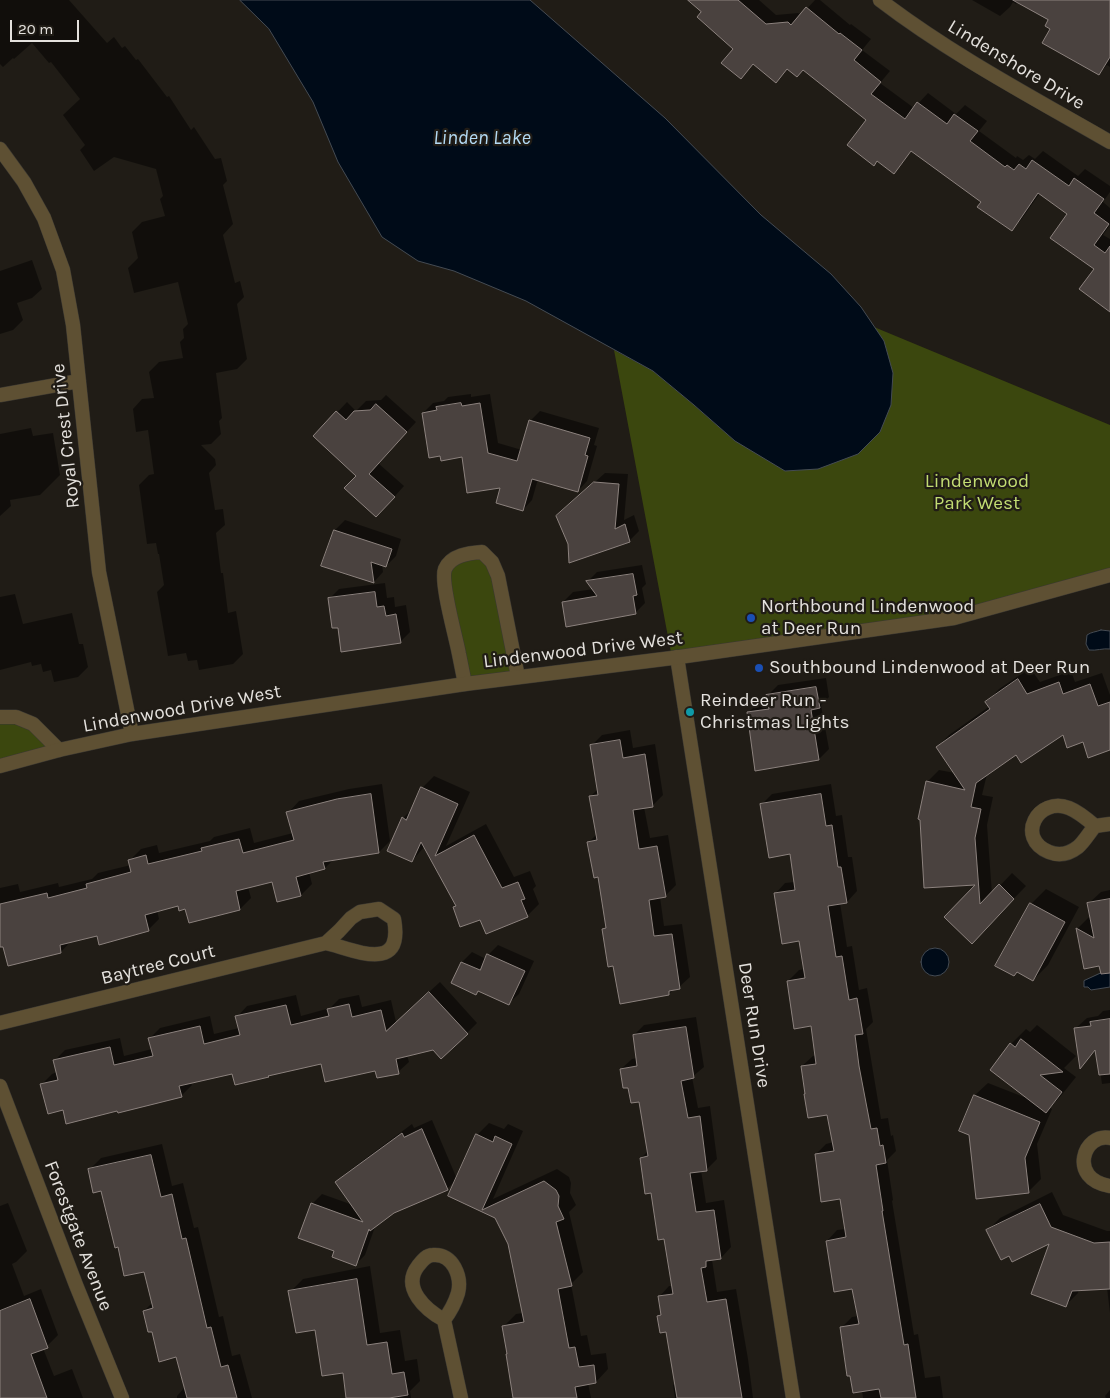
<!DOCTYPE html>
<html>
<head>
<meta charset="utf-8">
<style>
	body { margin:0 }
	#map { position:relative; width:1110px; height:1398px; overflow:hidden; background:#201c16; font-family:Karla,sans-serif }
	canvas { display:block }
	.scale { position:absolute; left:10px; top:20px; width:69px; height:22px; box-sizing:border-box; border:2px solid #e4e1dd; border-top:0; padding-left:6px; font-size:15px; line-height:18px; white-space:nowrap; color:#e4e1dd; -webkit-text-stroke:4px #201c16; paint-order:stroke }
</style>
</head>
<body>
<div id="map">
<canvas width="1110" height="1398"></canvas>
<div class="scale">20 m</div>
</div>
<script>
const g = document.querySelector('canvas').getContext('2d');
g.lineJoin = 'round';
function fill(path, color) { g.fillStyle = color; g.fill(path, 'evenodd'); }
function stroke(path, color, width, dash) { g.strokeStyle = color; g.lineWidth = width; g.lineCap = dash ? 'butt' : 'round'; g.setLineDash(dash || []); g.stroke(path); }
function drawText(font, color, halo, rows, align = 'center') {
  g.font = font + ' Karla,sans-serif'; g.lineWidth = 4.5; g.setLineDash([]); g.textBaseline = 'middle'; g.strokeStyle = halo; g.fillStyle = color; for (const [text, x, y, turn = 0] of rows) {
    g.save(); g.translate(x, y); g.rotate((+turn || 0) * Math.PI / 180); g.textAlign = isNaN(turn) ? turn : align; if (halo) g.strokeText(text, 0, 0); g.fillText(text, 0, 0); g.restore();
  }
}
fill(new Path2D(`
	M874 327 1110 425V575L954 618 672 658 614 350 653 371 694 405 735 441 884 341Z
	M468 553 492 562 518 677 465 684 444 586 455 559Z
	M0 717H16L59 750 0 766Z`), '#3b470e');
const water = new Path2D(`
	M240 0H530L665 118 761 215 831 274 861 307 884 341 893 373 891 405 880 432 858 454 818 469 785 471 735 441 694 405 653 371 526 301 454 271 418 261 382 237 338 162 313 102 269 29Z
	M1101 630 1110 631V649C1103 648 1096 651 1089 650L1086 644 1087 635C1091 632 1096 632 1101 630Z
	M921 962a14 14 0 1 1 28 0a14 14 0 1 1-28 0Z
	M1110 969V987L1091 990 1088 987H1084V981Z`);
fill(water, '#000b18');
stroke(water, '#444b53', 1);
fill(new Path2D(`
	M0 0H69L107 43 114 37 122 48 125 46 136 60 138 59 167 97 169 96 191 130 194 127 215 159 221 158 227 181 223 185 233 224 223 235 235 283 240 281 244 297 237 304 247 359 237 369 216 373 222 418 219 421 221 434 211 444 201 445 215 459 216 465 209 473 215 510 223 509 225 525 216 533 221 573H223L228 613 236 611 243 654 233 664 199 670 197 660 188 661 186 653 168 656 157 592 164 585 159 554H158L156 543 147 544 139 485 149 475 154 474 148 430 136 432 133 409 142 399 154 398 149 372 159 362 183 358 180 342 184 338 183 329 188 324 178 282 134 293 128 268 138 258 132 232 142 222 165 216 160 199 163 196 156 169 114 157 94 171 80 150 85 145 63 115 80 99 51 62 49 63 32 43 14 59 13 58 3 67 0 64Z
	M689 0H759L776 15 798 13 801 15 815 0H820L850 25 851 24 871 39 862 50 890 71 880 83 914 108 928 93 956 114 965 105 987 121 979 131 1016 158 1017 156 1023 160 1029 155 1035 159 1043 151 1078 176 1085 169 1110 186V192L1103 202 1110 208V225L1103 235 1110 239V310L1096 268 1069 214 1040 193 1021 220 1011 229 982 202 912 150 903 162 894 172 878 160 874 164 867 119 803 69 788 68 776 81 734 48 703 12Z
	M972 0H1110V67L1107 65 1099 74 1052 29 1050 20 1018 2 1016 4 1013 2 1010 7 1000 16Z
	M32 260 42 289 32 298 17 303 23 320 13 330 0 334V271Z
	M471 394V397L490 394 498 443 522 450 530 421 540 411 599 428 594 445 597 446 587 481 578 491 538 479 532 500 523 510 502 486 463 456 423 413 433 403 444 401 448 397Z
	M386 395 416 422 378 463 404 486 386 506 358 476 315 436 347 402 356 411 366 401 381 400Z
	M31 428 33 436 53 433 60 475 40 495 10 500 11 506 0 516V434Z
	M605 473 628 474 624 520 634 515 639 531 630 540 569 544 557 516Z
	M345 520 401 539 396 556 386 566 382 564 383 572 374 582 335 530Z
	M642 565 646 584 642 588 645 603 635 613 563 602 573 592 594 589 588 581 597 572Z
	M385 583 387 598 394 597 395 607 406 605 410 632 400 642 339 626 329 599 339 589Z
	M15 594 23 624 72 613 79 644H83L88 667 78 677 54 682 51 670 43 672 41 664 32 666 31 662 0 670V597Z
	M1030 668 1040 682 1071 671 1075 682 1102 673 1110 695V748L1083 740 1064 733 1016 754 987 774 982 795 993 797 987 825 992 894 1012 873 1026 886 972 942 978 884 927 782 939 770 955 773 937 747 949 735 990 706 987 702 999 689Z
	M826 678 829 697 821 705 829 749 819 759 748 713 758 703 769 701 768 695 778 685Z
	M630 730 633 748 655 744 663 795 652 806 644 807 650 838 668 835 676 885 665 896 660 897 664 926 682 924 690 977 679 987 675 988 669 994 614 965 604 929 607 926 599 876 589 842 597 834 590 797 598 789 591 746 602 735Z
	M434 776 470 792 446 846 486 824 514 877 530 871 536 886 533 889 539 904 527 916 481 918 454 907 457 904 425 846 412 861 403 818 413 808 422 788Z
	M382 784 390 841 379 852 334 859 325 868 309 872 312 884 301 895 273 881 248 887 251 898 240 909 186 908 179 905 157 910 159 919 148 930 98 935 72 940 61 952 3 945 0 946V888L18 884 20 892 58 883 59 887 92 879 98 873 131 865 130 860 141 849 157 845 159 853 210 841 214 837 250 828 254 843 293 833 288 813 299 801 349 789Z
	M831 784 836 816 842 815 848 857H852L857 891 847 902 840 903 847 947 852 946 859 990 867 988 873 1022 866 1029 881 1119 888 1118 891 1136 893 1135 896 1151 887 1160 893 1200 892 1201 914 1335 918 1334 925 1378 940 1376 943 1398H863L862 1390 841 1328 852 1317 859 1316 853 1288 827 1241 837 1230 846 1229 841 1198 816 1154 826 1144 834 1142 828 1113 802 1066 813 1056 816 1055 812 1025 788 981 799 970 805 969 800 939 775 894 785 883 795 882 791 853 761 805 772 794Z
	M1046 889 1079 907 1048 965 1033 980 1031 904Z
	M1110 890V963L1077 929 1089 917 1092 919 1089 903 1101 892Z
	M498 945 534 961 519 994 509 1003 479 990 453 983 462 962 472 952 486 959 488 955Z
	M440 982 477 1023 467 1033 433 1049 407 1055 409 1062 398 1072 322 1062 233 1072 191 1082 192 1085 181 1096 118 1109H64L42 1084 52 1074 57 1072 54 1061 65 1050 120 1038 124 1056 152 1049 150 1038 160 1028 210 1016 214 1034 239 1028 237 1017 247 1006 296 995 301 1016 330 1008 339 999 359 995 362 1007 391 1000 396 1022Z
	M1110 1010V1083L1102 1084 1097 1049 1081 1066 1075 1029 1087 1018 1098 1016 1103 1011Z
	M696 1017 704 1067 692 1077 698 1108 710 1106 717 1159 707 1169 701 1170 706 1203 724 1200 731 1247 721 1258 713 1259 712 1260 717 1292 736 1289 748 1359 753 1398H675L673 1385 676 1382 668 1330 658 1316 662 1312 659 1297 669 1286H673L665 1238 652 1192 641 1158 648 1151 640 1100 629 1086 621 1069 632 1059 637 1058 634 1035 644 1025Z
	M1037 1025 1076 1056 1064 1068 1076 1077 1060 1097 1049 1108 1052 1109 1037 1144 1041 1179 1028 1192 970 1134 961 1130 975 1095 988 1083 1029 1099 1011 1044 1026 1029 1030 1032Z
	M432 1120 457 1179 447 1189 393 1212 376 1224 365 1255 355 1265 336 1251 312 1204 322 1194 353 1205 336 1183 346 1173 412 1124 414 1128Z
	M489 1123 504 1129 508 1124 523 1131 493 1199 557 1169 569 1177 571 1183 570 1193 576 1205 569 1212 583 1272 571 1284 581 1336 587 1335 591 1355 606 1353 608 1369 596 1382 588 1383 591 1398H528L509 1353 504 1326 516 1314 523 1313 509 1244 496 1217 450 1196 477 1135Z
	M162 1144 172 1186 183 1183 194 1228 198 1227 219 1317 223 1316 232 1356 240 1354 252 1398H177V1396L185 1387 177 1356 153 1330 144 1311 152 1303 144 1270 119 1245 102 1189 89 1170 101 1158Z
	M1052 1192 1063 1215 1107 1231H1110V1313L1107 1288 1079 1289 1078 1293 1065 1306 1052 1242 1009 1254 988 1230 1000 1218Z
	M8 1203 27 1251 16 1262 12 1264 24 1296 41 1289 58 1335 47 1346 43 1348 54 1376 72 1369 83 1398H0V1206Z
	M370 1266 380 1333 400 1330 405 1361 417 1359 420 1381 410 1391 411 1398H348L344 1371 316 1328 290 1292 303 1279Z
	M1110 1390V1398H1106L1105 1396Z`), '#0007');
const building = new Path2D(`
	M688 0H738L766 24 788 22 791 25 806 7 839 34 840 33 862 50 854 60 881 82 871 94 905 119 917 102 947 124 954 114 978 131 970 141 1005 167 1007 165 1014 170 1019 164 1026 169 1032 160 1069 186 1074 178 1104 199 1094 213 1109 224 1094 245 1105 253 1110 246V312L1079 289 1094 269 1050 238 1067 214 1038 193 1012 231 977 207 981 202 911 151 894 174 877 161 874 166 847 145 866 120 803 70 797 77 787 69 776 83 753 64 741 79 721 63 733 49 697 17 701 12Z
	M1013 0H1110V57L1099 75 1042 43 1050 29 1045 26 1048 20Z
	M461 403 462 406 480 403 488 453 517 461 529 420 590 438 585 455 588 456 578 492 532 479 523 511 496 503 500 488 467 493 462 457 441 461 440 456 429 458 422 413 437 410 436 407Z
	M376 404 407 432 369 474 395 497 376 517 344 488 356 476 313 436 336 411 346 420 354 411 370 410Z
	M594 482 619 484 615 529 625 524 630 542 569 563 568 544 556 516Z
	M334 530 392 549 386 567 371 562 374 583 321 566Z
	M633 574 637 595 633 596 636 614 566 627 562 602 597 596 586 581Z
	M375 592 377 607 384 606 386 616 396 614 401 643 341 652 338 628H332L328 598Z
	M1018 679 1027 694 1059 682 1063 694 1090 684 1098 706 1110 702V750L1088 758 1083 742 1067 748 1063 735 1021 763 1016 755 976 783 971 807 981 809 975 838 980 904 999 884 1014 899 972 944 944 917 975 885 924 888 920 820 918 819 926 781 965 790 936 747 990 709 985 702Z
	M816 687 820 708 811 710 819 760 755 771 747 712 769 709 766 695Z
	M620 740 623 758 645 754 653 807 633 810 639 849 657 846 666 897 649 900 654 936 672 934 680 989 669 991V995L620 1004 613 966 608 967 602 929 606 928 598 877 594 878 587 842 597 840 589 796 598 795 590 745Z
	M421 787 458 804 435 856 474 835 502 888 518 882 525 899 521 900 528 917 486 934 480 920 460 927 453 907 456 906 421 842 412 862 387 851 402 817 406 820Z
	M371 794 379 853 323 862 325 869 296 877 301 896 277 902 272 882 236 891 240 910 189 923 185 909 179 911 178 906 145 915 149 931 99 945 97 936 60 945 61 953 8 966 3 947H0V904L47 893 48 898 87 888 86 884 131 872 128 860 146 855 148 864 202 851 201 848 239 839 243 853 294 840 286 812 337 799Z
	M821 794 826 826 832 825 838 867H841L847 903 828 906 836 957 842 956 849 1000 857 998 863 1034 855 1035 859 1066 871 1129 877 1128 880 1146 883 1145 886 1163 876 1165 883 1211H882L904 1345 908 1344 916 1398H881L879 1389 853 1393 850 1376H847L840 1327 859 1324 852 1289 834 1292 826 1241 846 1237 840 1199 821 1202 815 1154 834 1151 827 1115 808 1118 804 1094H805L801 1066 816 1064 811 1026 794 1029 787 981 805 978 799 941 782 944 774 893 795 890 790 854 769 858 760 804Z
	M1110 899V973L1101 974 1099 966 1084 969 1076 928 1094 938 1087 903Z
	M1030 903 1065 922 1033 981 1017 972 1014 976 995 966Z
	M487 954 525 971 509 1005 478 991 476 995 451 983 461 962 480 970Z
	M429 992 468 1034 441 1059 433 1050 396 1059 399 1074 377 1078 375 1071 325 1082 321 1064 268 1076 269 1077 235 1085 232 1074 179 1086 182 1097 118 1113 117 1111 66 1124 63 1110 48 1114 40 1084 58 1080 53 1060 110 1047 114 1065 153 1056 148 1038 200 1026 204 1044 240 1035 235 1016 286 1005 291 1025 329 1016 327 1009 349 1004 352 1017 381 1010 386 1031Z
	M1110 1019V1074L1099 1075 1095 1050 1080 1069 1074 1028 1091 1026 1090 1022Z
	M686 1027 694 1078 681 1081 688 1118 700 1116 707 1171 690 1173 696 1212 714 1210 721 1259 706 1261V1267L701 1268 707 1302 726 1299 742 1398H677L666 1332 660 1333 657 1316 661 1315 658 1296 673 1294 664 1239 658 1240 651 1193 645 1194 640 1158 648 1156 639 1102 631 1103 628 1088H623L620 1069 637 1066 633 1035Z
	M1021 1039 1063 1072 1040 1075 1062 1092 1046 1113 990 1070 1010 1043 1015 1047Z
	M974 1095 1040 1122 1025 1158 1029 1193 976 1199 969 1135 959 1131Z
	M422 1129 448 1190 394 1213 370 1231 369 1229 356 1266 332 1257 334 1251 298 1238 311 1203 363 1222 335 1182 402 1133 404 1137Z
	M476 1134 493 1142 495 1136 512 1144 482 1210 544 1181 556 1190 559 1196 558 1206 564 1219 556 1222 572 1286 558 1289 569 1348 575 1347 579 1367 594 1365 596 1383 575 1387 577 1398H513L506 1354H507L502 1326 524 1322 508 1244 495 1218 448 1196Z
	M151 1155 161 1197 172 1194 182 1239 186 1238 207 1328 211 1327 221 1367 228 1365 237 1398H187L176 1357 159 1362 152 1332H148L143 1311 153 1308 144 1272 124 1276 118 1247 115 1248 101 1191 93 1193 88 1169Z
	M1040 1204 1051 1227 1094 1243 1110 1242V1289L1072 1291 1066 1307 1031 1294 1049 1244 1012 1262 1009 1256 1001 1260 986 1230Z
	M357 1279 367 1345 387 1342 392 1374 404 1372 408 1395 389 1398H346L343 1373 322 1376 315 1330 296 1333 288 1291Z
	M30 1299 48 1348 31 1354 47 1398H0V1311Z`);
fill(building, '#4a423f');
stroke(building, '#8c827e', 1);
const minor = new Path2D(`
	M880 0C952 55 1032 97 1110 142
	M0 149 24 182 44 218 63 270 73 325 99 572 132 734
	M0 395 79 381
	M677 657 793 1398
	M465 684C463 674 461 664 459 654 456 637 440 582 445 569 451 555 469 553 482 552L492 562 498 576 518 677
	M0 717H16L33 724 59 750
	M1095 826C1087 819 1079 812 1069 808 1038 796 1015 838 1049 852 1059 856 1069 854 1078 847 1084 842 1089 833 1095 826L1110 824
	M0 1023 326 943 339 931 351 918 360 912 379 909 394 919C404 974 355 950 326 943
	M0 1086 76 1285 122 1398
	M1110 1138C1084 1132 1067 1179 1110 1186
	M444 1320C426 1310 401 1288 418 1266 422 1261 426 1255 433 1255 453 1253 462 1277 458 1293 455 1303 450 1312 444 1320L461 1398`);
const tertiary = new Path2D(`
	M0 766 59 750 132 734 465 684 672 658 954 618 1110 575`);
stroke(minor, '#3b3832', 15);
stroke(tertiary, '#3b3832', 15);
stroke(minor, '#5e5033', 14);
stroke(tertiary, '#5e5033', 14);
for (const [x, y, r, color] of [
	[751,618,5,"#1a4fb4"],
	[759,668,5,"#1a4fb4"],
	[690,712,5,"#0f9aa8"]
]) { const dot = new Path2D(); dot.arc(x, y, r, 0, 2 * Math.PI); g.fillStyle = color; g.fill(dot); stroke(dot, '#201c16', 2); }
drawText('19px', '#e4e1dd', '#201c16', [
	["Lindenshore Drive",1016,65,31],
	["Royal Crest Drive",66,436,-96],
	["Lindenwood Drive West",583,650,-7],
	["Lindenwood Drive West",182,709,-10],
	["Baytree Court",158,965,-14],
	["Deer Run Drive",754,1025,81],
	["Forestgate Avenue",78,1236,69]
]);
drawText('19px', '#c2dc72', '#201c16', [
	["Lindenwood",977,482],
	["Park West",977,504]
]);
drawText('19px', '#e4e1dd', '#201c16', [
	["Northbound Lindenwood",761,607],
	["at Deer Run",761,629],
	["Southbound Lindenwood at Deer Run",769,668],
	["Reindeer Run -",700,701],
	["Christmas Lights",700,723]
], 'left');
drawText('italic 20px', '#b3daf4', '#201c16', [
	["Linden Lake",482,138]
]);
</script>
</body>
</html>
